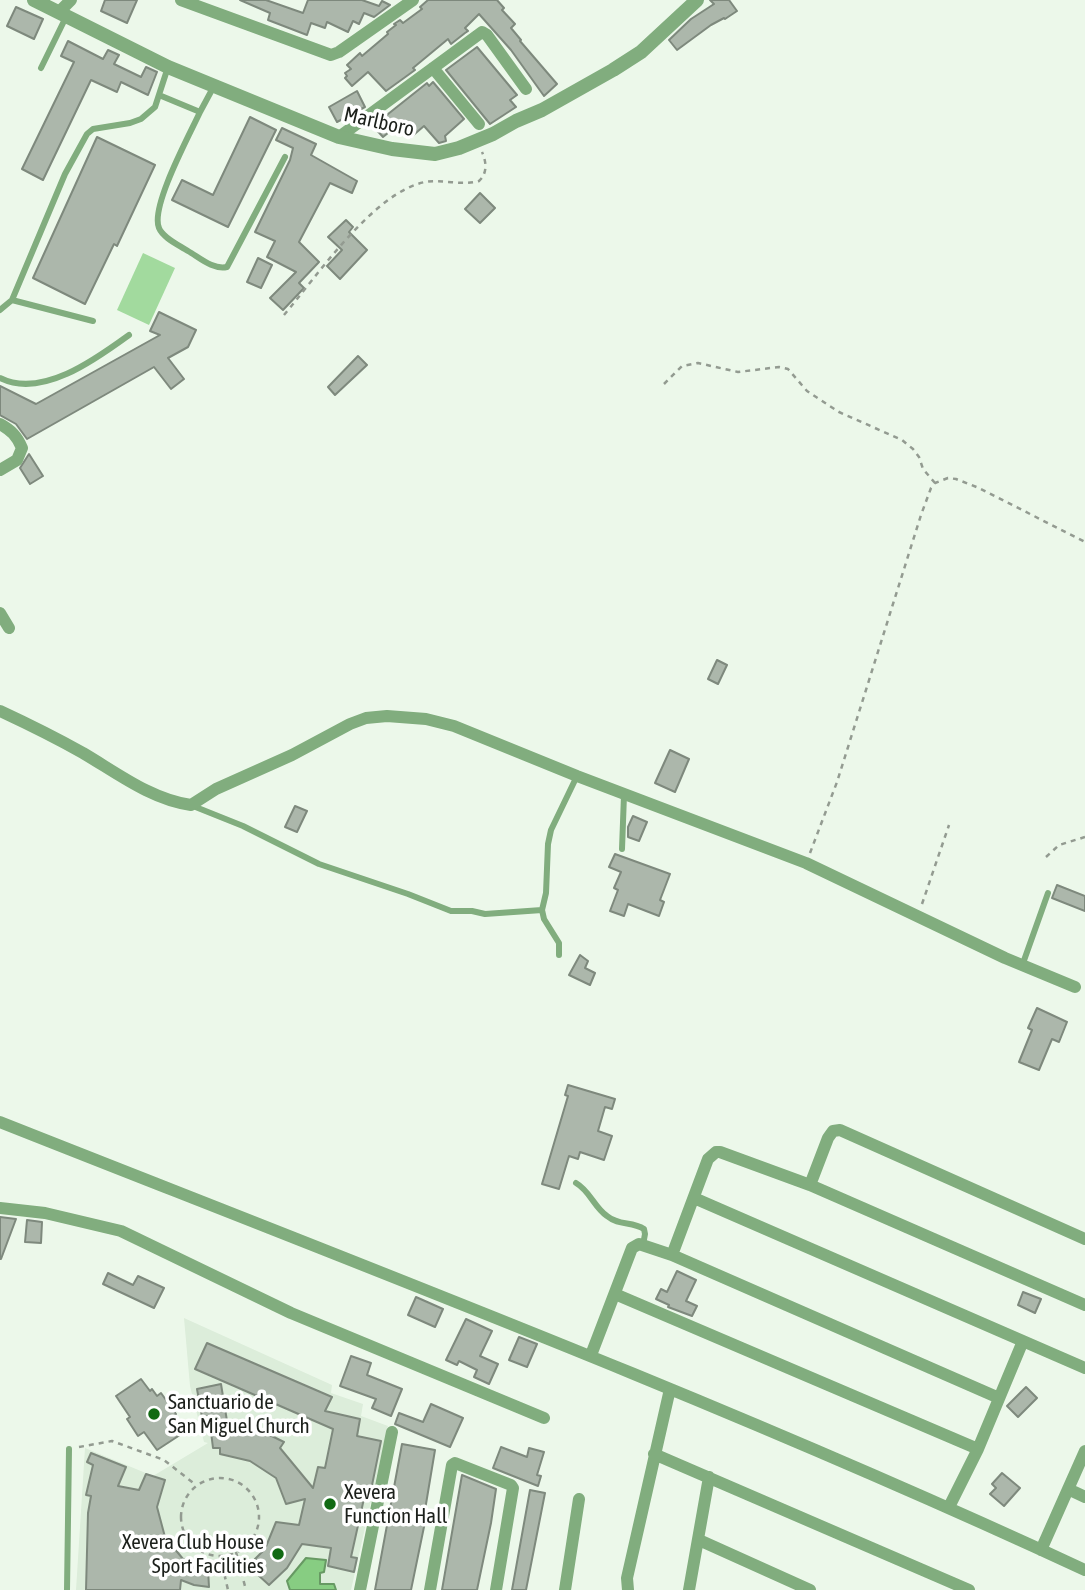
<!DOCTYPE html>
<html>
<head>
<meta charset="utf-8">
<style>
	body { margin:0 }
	canvas { display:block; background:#ecf8ea }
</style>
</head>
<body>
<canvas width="1085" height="1590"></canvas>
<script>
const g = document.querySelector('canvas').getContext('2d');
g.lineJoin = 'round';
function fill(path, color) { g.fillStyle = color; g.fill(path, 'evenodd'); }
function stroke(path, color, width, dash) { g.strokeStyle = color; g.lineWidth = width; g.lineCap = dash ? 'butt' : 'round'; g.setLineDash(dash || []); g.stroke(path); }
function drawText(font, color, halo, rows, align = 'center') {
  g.font = font + ' "Asap Condensed",sans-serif'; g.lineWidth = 7; g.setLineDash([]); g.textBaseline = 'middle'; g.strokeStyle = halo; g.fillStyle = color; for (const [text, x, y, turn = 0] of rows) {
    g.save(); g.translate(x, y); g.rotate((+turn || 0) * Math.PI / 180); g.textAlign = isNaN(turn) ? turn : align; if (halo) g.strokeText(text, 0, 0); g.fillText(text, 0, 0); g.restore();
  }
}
fill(new Path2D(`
	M184 1318 332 1385 331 1393 363 1404 361 1416 388 1426 351 1590H76L85 1448 153 1476 208 1443 204 1442 190 1386Z`), '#dcedda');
fill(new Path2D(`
	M143 253 175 268 149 325 117 310Z`), '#a2da9e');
const water = new Path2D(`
	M306 1558 326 1560 324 1572 320 1573V1584H334L336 1590H290L287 1581Z`);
fill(water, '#87cd82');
stroke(water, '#679963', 2);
const building = new Path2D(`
	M105 0H137L127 23 101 11Z
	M240 0H266L303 13 308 0H362L379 6 382 1 390 5 374 17 364 13 359 24 353 21 348 32 327 22 325 28 311 23 307 35 268 20 270 13Z
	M428 0H497L504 8 502 10 515 24 511 28 521 40 520 41 557 84 544 96 511 50 479 14 465 28 468 31 465 33 451 44 448 39 413 68 415 70 386 91 368 72 352 86 345 78 347 76 345 73 351 69 347 65 360 53 362 56 388 34 387 32 396 25 394 24 400 20 403 23 422 9 420 7Z
	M710 0H729L737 11 725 19 724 18 711 25 677 50 669 40 691 19 714 4Z
	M16 7 43 19 34 39 7 26Z
	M68 41 103 59 108 50 119 55 114 64 141 77 146 67 157 72 148 95 121 82 117 92 91 80 43 180 22 169 74 62 61 56Z
	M477 47 517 95 510 100 516 107 490 124 446 70Z
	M433 82 464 119 445 136 446 141 439 143 424 126 410 138 398 125 383 137 373 126 427 83 429 86Z
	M357 91 365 107 337 122 329 107Z
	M250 117 276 130 228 227 172 200 182 180 213 195Z
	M282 128 316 144 311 155 357 181 352 193 330 183 299 242 319 262 299 283 304 288 283 310 270 298 296 272 267 257 275 241 255 232 290 160 293 148 276 140Z
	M97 137 155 165 117 246 114 244 85 304 33 278Z
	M480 193 495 208 480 223 465 209Z
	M346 220 353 227 349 232 367 250 340 279 327 266 342 250 328 237Z
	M258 258 272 265 261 288 247 282Z
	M159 312 196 330 188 347 168 358 184 379 171 389 154 367 27 439 16 424 0 415V386L36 404 160 335 150 331Z
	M358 356 367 365 335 395 328 387Z
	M29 454 43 476 30 484 20 468Z
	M717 660 727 665 718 684 708 679Z
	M670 750 689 759 675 792 655 783Z
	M295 806 307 811 297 832 285 827Z
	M633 816 647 822 639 841 628 837V827Z
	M615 854 670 874 660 900 664 902 659 916 628 904 624 916 610 911 618 890 614 888 621 872 609 867Z
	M1057 885 1085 896V911L1052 898Z
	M580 955 588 961 585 968 595 973 590 985 569 975Z
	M1037 1008 1067 1022 1059 1042 1052 1039 1039 1070 1019 1062 1032 1030 1028 1028Z
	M568 1085 615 1099 612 1109 605 1107 598 1131 612 1136 604 1160 580 1152 578 1159 569 1156 559 1189 542 1184 568 1096 565 1095Z
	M0 1217 16 1219 1 1259H0Z
	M27 1220 42 1222 41 1243 25 1242Z
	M677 1271 696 1280 686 1301 697 1306 692 1316 668 1307 669 1305 656 1299 661 1289 667 1292Z
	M108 1273 133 1285 138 1276 164 1288 154 1308 103 1284Z
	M1023 1292 1041 1299 1035 1313 1018 1305Z
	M416 1297 443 1309 435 1327 408 1315Z
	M466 1319 492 1331 480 1356 498 1364 489 1384 474 1377 477 1370 459 1361 457 1365 446 1360Z
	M519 1337 537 1344 527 1367 509 1360Z
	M207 1343 332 1397 325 1411 360 1419 357 1436 381 1441 369 1500 364 1499 363 1503 351 1557 357 1558 354 1572 328 1566 331 1548 302 1544 287 1568 269 1585 257 1574 264 1567 255 1559 265 1549 276 1522 299 1525 305 1499 286 1504 276 1478 250 1461 220 1454V1448H213L209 1416 202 1417 197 1389 221 1384 227 1421H241L284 1442 280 1448 313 1488 318 1467 325 1468 333 1429 195 1369Z
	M351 1356 371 1363 367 1375 402 1389 391 1416 372 1408 376 1399 340 1386Z
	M141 1379 150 1391 152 1389 157 1396 161 1393 176 1414 171 1417 183 1433 157 1450 144 1432 138 1436 127 1419 130 1417 116 1396Z
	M1026 1387 1037 1398 1018 1417 1007 1406Z
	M431 1404 463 1418 450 1447 395 1424 399 1413 423 1422Z
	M402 1444 435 1450 423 1522H425L411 1590H375Z
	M501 1447 527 1457 529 1448 544 1452 537 1475 541 1476 538 1486 493 1468Z
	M91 1453 126 1467 118 1486 139 1490 146 1474 165 1480 157 1507 165 1537 183 1559 196 1566 208 1569 209 1587 194 1585 181 1580 180 1590H86L88 1513 91 1496 86 1495 93 1465 87 1462Z
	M1002 1473 1020 1488 1004 1506 990 1494 996 1488 992 1484Z
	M462 1475 496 1489 491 1523 477 1590H442Z
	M530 1490 545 1493 526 1590H512Z`);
fill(building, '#acb7ab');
stroke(building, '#7e897d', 2);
stroke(new Path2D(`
	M284 315C317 276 374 192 425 182 442 179 462 186 479 181 487 174 487 163 482 152
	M664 384 682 366 698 363 738 372 779 367 788 369 807 391 839 412 902 440 913 449 919 457 923 469 935 483
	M810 853 837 782 921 515 931 488 935 483 948 478 956 479 979 488 1085 542
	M1046 857 1059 845 1085 837
	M922 904 949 825
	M79 1447 112 1441 164 1460 196 1485
	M181 1517a39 39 0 1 1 78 0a39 39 0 1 1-78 0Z
	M236 1552 246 1590
	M220 1555 228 1590`), '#939b91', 2.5, [5, 5]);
stroke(new Path2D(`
	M41 68 66 17
	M159 95 200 112C190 134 150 207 159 228 163 238 179 245 188 251 200 258 213 270 227 267L285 157
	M200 112 214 86
	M12 300 93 321
	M0 310 12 300 65 174 87 134 93 129 130 123 141 119 155 107 168 67
	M0 378C42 399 96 359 129 335
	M193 806 243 826 319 864 408 894 451 911H472L485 914 542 910
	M622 849 624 795
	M559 955V943L544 919 542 910 546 893 548 844 551 830 577 776
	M1022 966 1048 893
	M576 1183C590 1191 594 1207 607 1216 619 1226 632 1221 644 1229L645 1234 643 1245
	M67 1590 69 1449`), '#81ad7e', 6);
stroke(new Path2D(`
	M181 0 331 55 339 52 413 0
	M59 12 71 0
	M433 68 479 124
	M339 137 482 32 487 35 526 89
	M0 424C11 430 17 436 22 448L17 460 0 470
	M0 613 9 628
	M0 711C28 724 56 738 83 753 117 773 152 800 191 805L216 789 292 755 350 724 366 718 387 716 426 719 454 726 577 776 806 863 1005 958 1075 987
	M0 1122C364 1266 730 1405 1085 1570
	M810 1185 828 1138 833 1131 840 1130 1085 1239
	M694 1198 1085 1368
	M0 1208 45 1213 121 1231 291 1313 544 1418
	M672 1255 708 1159 716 1152H720L810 1185 1085 1305
	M615 1294 978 1449
	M591 1355 632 1248 639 1244 672 1255 999 1398
	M654 1454 969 1590
	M1068 1489 1085 1497
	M949 1507 978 1449 1023 1341
	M699 1540 810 1590
	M1041 1550 1085 1451
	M360 1590 392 1432
	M430 1590 452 1465 455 1463 511 1485 513 1488 496 1590
	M565 1590 579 1499
	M628 1590 627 1578 670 1389
	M689 1590 709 1477`), '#81ad7e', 12);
stroke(new Path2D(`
	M34 0 168 67 339 137 392 149 435 154 459 148 493 134 516 121 542 110 613 70 641 52 697 0`), '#81ad7e', 14);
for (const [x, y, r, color] of [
	[154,1414,7,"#116a13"],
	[330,1504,7,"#116a13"],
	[278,1554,7,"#116a13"]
]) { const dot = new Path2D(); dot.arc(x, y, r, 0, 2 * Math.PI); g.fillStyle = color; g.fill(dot); stroke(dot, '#fff', 2.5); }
drawText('21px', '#1c201b', '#fff', [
	["Marlboro",379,122,13]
]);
drawText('21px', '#1c201b', '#fff', [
	["Sanctuario de",168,1402],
	["San Miguel Church",168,1426],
	["Xevera",344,1492],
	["Function Hall",344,1516],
	["Xevera Club House",264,1542,"right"],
	["Sport Facilities",264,1566,"right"]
], 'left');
</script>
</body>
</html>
